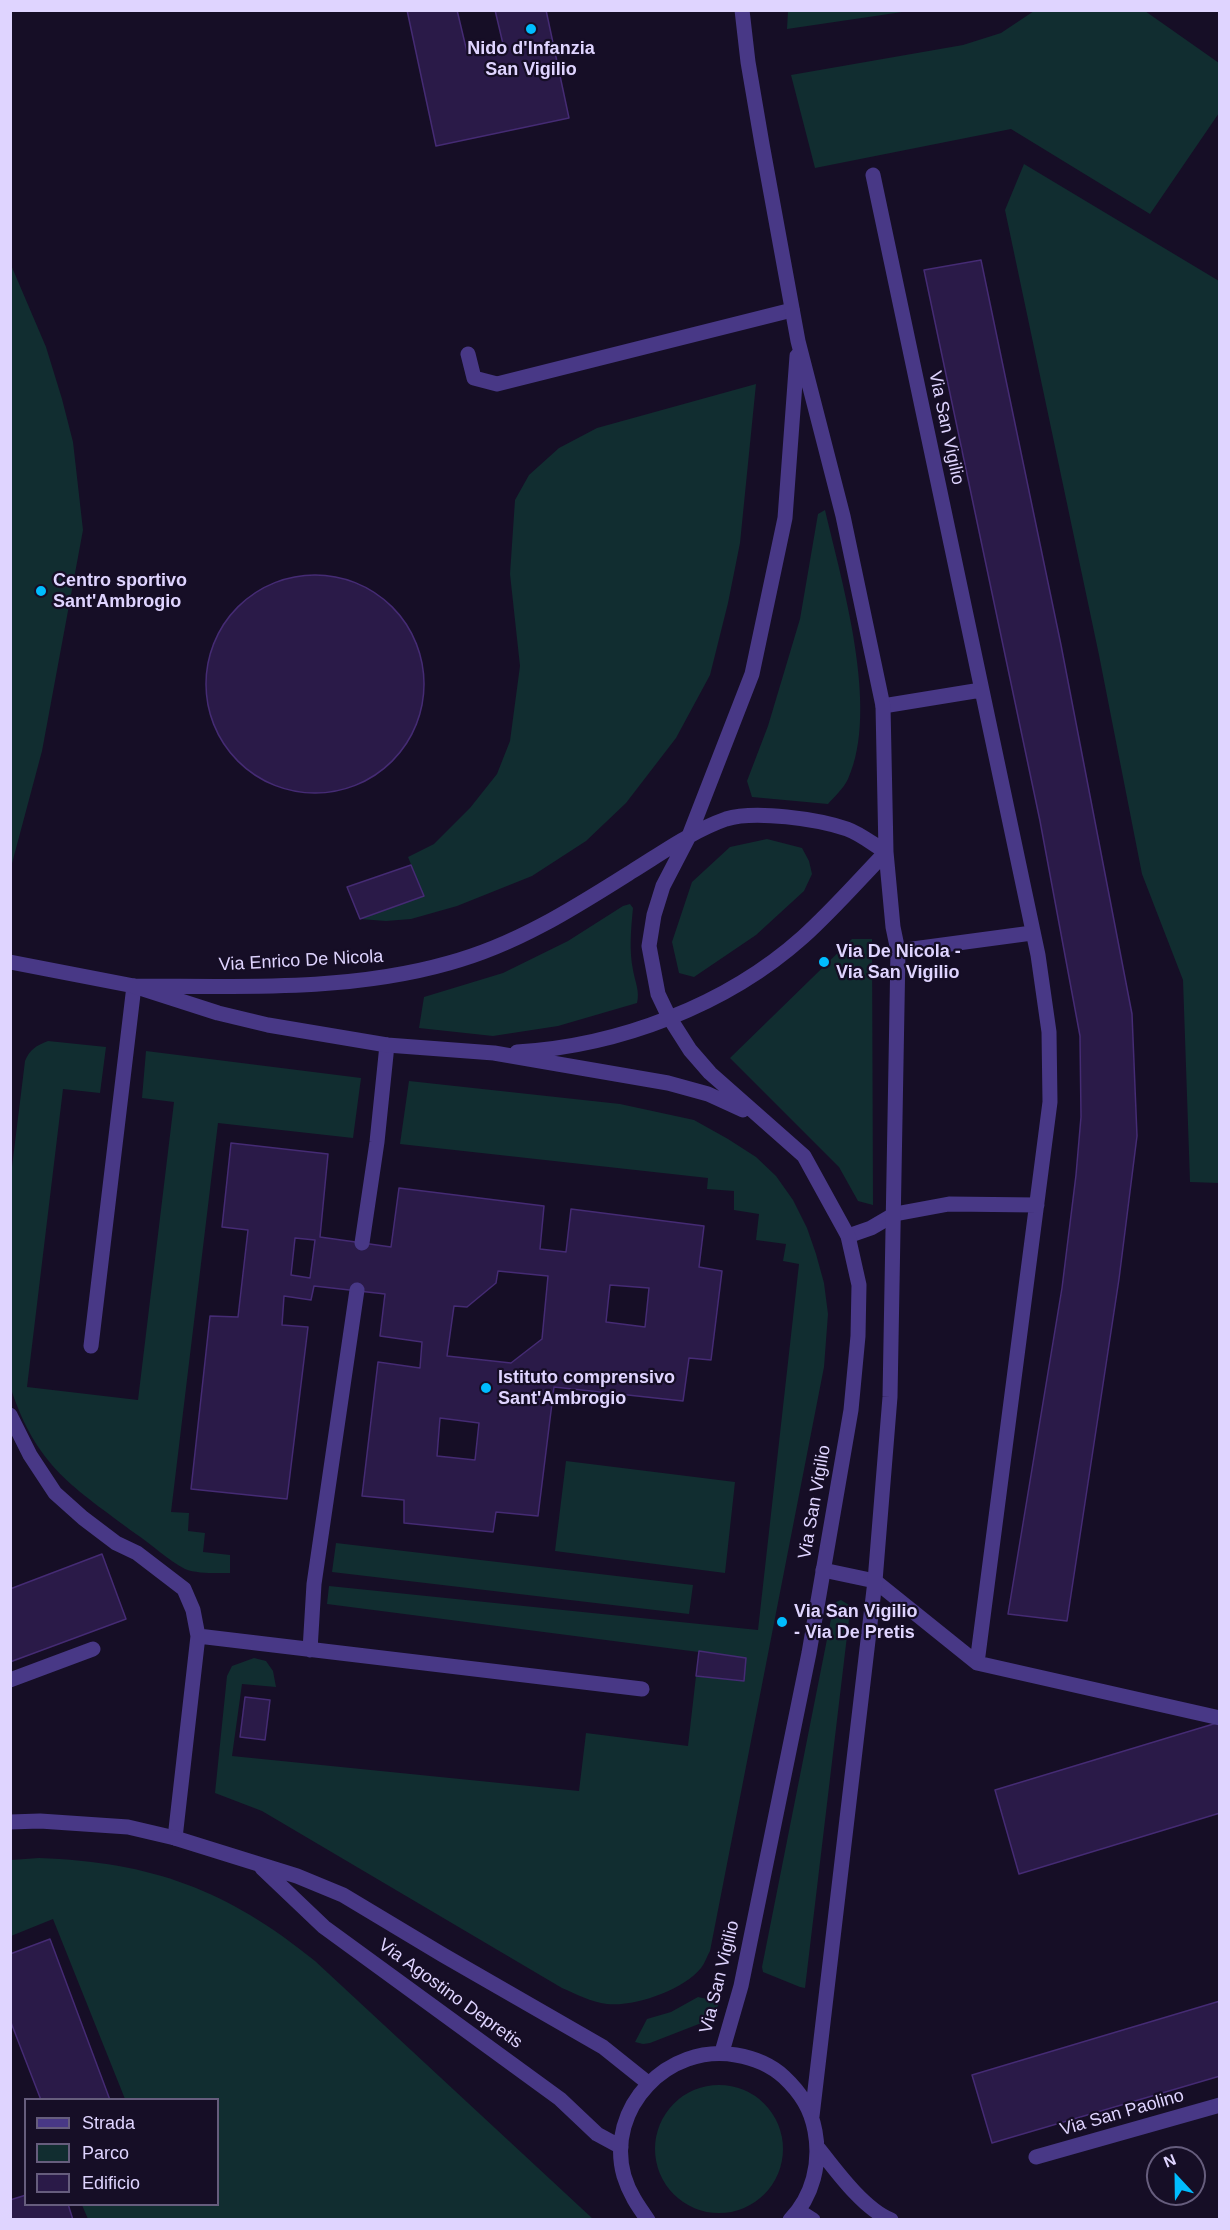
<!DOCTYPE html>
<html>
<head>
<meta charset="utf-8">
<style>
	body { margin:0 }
	#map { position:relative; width:1230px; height:2230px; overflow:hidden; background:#160e26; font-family:Arial,sans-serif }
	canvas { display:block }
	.frame { position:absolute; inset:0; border:12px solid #dfd4ff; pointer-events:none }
	.legend { position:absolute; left:24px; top:2098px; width:195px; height:108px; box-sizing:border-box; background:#160e26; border:2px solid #665d7d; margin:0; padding:8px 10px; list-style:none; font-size:18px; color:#dfd4ff }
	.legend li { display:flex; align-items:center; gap:12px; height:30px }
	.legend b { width:30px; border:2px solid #665d7d }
	.north { position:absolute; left:1146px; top:2146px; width:60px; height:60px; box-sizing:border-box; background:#160e26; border:2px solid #665d7d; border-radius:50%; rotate:338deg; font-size:16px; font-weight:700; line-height:24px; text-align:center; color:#dfd4ff }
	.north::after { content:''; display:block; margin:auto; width:21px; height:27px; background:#00bdff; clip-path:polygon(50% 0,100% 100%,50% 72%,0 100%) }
</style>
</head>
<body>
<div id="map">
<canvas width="1230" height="2230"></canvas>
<div class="frame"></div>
<ul class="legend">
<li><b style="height:8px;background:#483886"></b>Strada</li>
<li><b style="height:16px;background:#112d30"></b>Parco</li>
<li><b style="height:16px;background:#2a1a48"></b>Edificio</li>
</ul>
<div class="north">N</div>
</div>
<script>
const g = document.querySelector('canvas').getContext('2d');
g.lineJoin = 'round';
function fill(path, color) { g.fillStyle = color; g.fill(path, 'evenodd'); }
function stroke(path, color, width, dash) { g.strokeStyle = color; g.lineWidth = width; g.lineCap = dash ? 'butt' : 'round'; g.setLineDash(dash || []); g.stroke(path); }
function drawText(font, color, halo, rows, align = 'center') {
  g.font = font + ' Arial,sans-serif'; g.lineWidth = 4.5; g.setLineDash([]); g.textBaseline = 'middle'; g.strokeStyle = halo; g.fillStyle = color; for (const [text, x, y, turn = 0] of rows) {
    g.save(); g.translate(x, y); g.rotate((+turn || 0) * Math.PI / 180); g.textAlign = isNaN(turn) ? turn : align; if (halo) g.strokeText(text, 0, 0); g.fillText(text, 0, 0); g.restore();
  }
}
fill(new Path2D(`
	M788 11V10L909 11 787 29Z
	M1034 11H1145L1219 63V113L1150 214 1011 129 815 168 791 75 963 45 1001 33Z
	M1024 164 1219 281V1183L1190 1182 1183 980 1142 874 1099 655 1005 210Z
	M11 265 46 347 62 399 73 442 83 530 42 751 11 867Z
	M756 384 740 543 728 603 710 675 676 738 626 803 586 841 532 876 457 906 411 919 386 921 360 919 424 896 408 857 434 844 470 808 497 774 510 741 520 666 510 574 515 500 529 475 559 448 597 428Z
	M825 510C842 583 880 709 848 779 844 788 834 797 828 804L752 797 747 781 768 726 800 619 818 514Z
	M767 839 802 848 809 861 812 874 804 891 756 935 694 977 679 973 672 942 692 882 730 847Z
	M630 904 633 908C631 929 629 950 633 970 635 982 640 991 637 1003L558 1026 493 1036 419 1028 424 997 503 973 568 941 623 906Z
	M852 939H872L873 1205 858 1201 839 1167 730 1058Z
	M48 1041 106 1047 100 1093 63 1089 27 1387 138 1400 174 1102 142 1098 146 1051 361 1078 353 1138 218 1123 171 1512 189 1513 188 1531 205 1533 203 1552 230 1555V1573C217 1573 197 1574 185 1569 169 1561 151 1544 136 1534 73 1487 37 1467 11 1389L10 1183 25 1061C30 1049 36 1046 48 1041Z
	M409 1081 620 1104 694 1120 728 1139 756 1157 776 1176 793 1200 807 1228 816 1254 824 1283 828 1314 824 1367 710 1951C707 1956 705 1963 701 1968 683 1990 635 2007 607 2004 591 2002 576 1994 562 1988L262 1811 215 1793 227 1676 232 1666 254 1658 266 1661 273 1671 276 1687 242 1684 232 1756 579 1791 586 1733 688 1746 696 1676 744 1681 745 1658 327 1604 329 1586 758 1630 799 1264 783 1261 786 1244 756 1240 759 1214 734 1210V1191L707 1189 708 1178 400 1144Z
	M566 1461 735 1482 725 1573 555 1551Z
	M336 1543 693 1585 689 1614 332 1572Z
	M841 1600 849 1605 850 1611 805 1988 800 1987 763 1972 762 1967 833 1609 836 1602Z
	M39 1858C152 1862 228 1890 315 1961L593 2219H88L82 2205 218 2204V2100L125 2099 53 1919 11 1936V1860Z
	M698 1997 720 2002 712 2016 704 2022 650 2043 643 2044 635 2042 647 2019 671 2012Z
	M655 2149a64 64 0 1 1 128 0a64 64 0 1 1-128 0Z`), '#112d30');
const building = new Path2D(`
	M407 10H457L467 52 503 44 495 10H546L569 118 436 146Z
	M981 260 1061 645 1132 1014 1137 1136 1119 1279 1067 1621 1008 1614 1062 1288 1076 1175 1081 1117 1080 1036 1040 821 924 270Z
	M206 684a109 109 0 1 1 218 0a109 109 0 1 1-218 0Z
	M411 865 424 896 360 919 347 887Z
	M231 1143 328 1154 320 1237 391 1247 399 1188 544 1206 540 1249 566 1252 571 1209 704 1226 699 1267 722 1271 711 1360 689 1358 683 1401 554 1387 538 1516 496 1512 493 1532 404 1523V1500L362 1496 378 1362 420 1368 422 1342 380 1336 385 1294 314 1286 311 1300 284 1296 282 1325 308 1327 287 1499 191 1489 210 1316 238 1317 248 1230 222 1227ZM295 1238 315 1240 310 1278 291 1275ZM498 1271 548 1276 542 1339 511 1363 447 1356 454 1306 467 1307 496 1283ZM610 1285 649 1288 645 1327 606 1322ZM440 1418 479 1423 475 1460 437 1456Z
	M102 1554 126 1619 10 1662V1589Z
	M699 1651 746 1658 744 1681 696 1676Z
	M245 1697 270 1700 265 1740 240 1737Z
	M1220 1722V1813L1019 1874 995 1790Z
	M50 1939 110 2100H41L10 2020V1954Z
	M1220 2001V2076L992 2143 972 2075Z
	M26 2195V2204H68L73 2220H10V2200Z`);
fill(building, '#2a1a48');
stroke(building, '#452b74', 1.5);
stroke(new Path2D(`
	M873 175 1038 955 1049 1032 1050 1102 977 1663
	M468 354 474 378 497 384 792 310
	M883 706 981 690
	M898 951 1032 933
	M848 1236 871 1228 895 1214 949 1204 1037 1205
	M362 1243 377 1142 387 1045
	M91 1346 134 986
	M10 1415 30 1455 55 1493 83 1518 116 1543 137 1553 184 1589 193 1610 198 1636 175 1838
	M823 1570 875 1581 977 1663 1220 1718
	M198 1636 642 1689
	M310 1650 314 1584 357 1290
	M10 1680 93 1649
	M1036 2157 1220 2105`), '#483886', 15);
stroke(new Path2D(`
	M742 10 748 62 762 144 798 341 843 516 883 706 886 852 893 927 898 951 890 1397 875 1581 812 2116
	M10 962 134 986 218 1013 268 1025 387 1045 494 1053 668 1083 708 1094 743 1110
	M134 986C238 986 347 992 449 963 516 945 574 908 631 872 662 853 692 831 726 819 755 810 818 819 847 829 861 834 874 845 886 852
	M517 1052C619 1046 727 1005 803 937 832 911 859 880 886 852
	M10 1822 40 1821 128 1827 175 1838 297 1876 343 1895 443 1955 603 2047 648 2083
	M262 1868 324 1927 560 2099 597 2134 621 2147
	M722 2052 741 1986 809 1653 851 1410 858 1336 859 1285 848 1236 804 1156 710 1073 690 1050 669 1017 658 994 649 946 654 915 663 886 689 836 752 674 785 518 797 356
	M819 2149C837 2172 864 2209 891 2220
	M799 2211 813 2220
	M648 2220C638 2206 629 2193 624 2176 605 2108 668 2043 736 2055 754 2058 771 2065 784 2077 801 2093 811 2109 815 2131 821 2163 813 2196 790 2220`), '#483886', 15);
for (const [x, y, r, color] of [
	[531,29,6,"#00bdff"],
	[41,591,6,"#00bdff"],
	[824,962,6,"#00bdff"],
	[486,1388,6,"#00bdff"],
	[782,1622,6,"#00bdff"]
]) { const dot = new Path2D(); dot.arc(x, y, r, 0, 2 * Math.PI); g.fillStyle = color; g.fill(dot); stroke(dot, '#160e26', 2); }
drawText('bold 18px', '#dfd4ff', '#160e26', [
	["Nido d'Infanzia",531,49,"center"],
	["San Vigilio",531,70,"center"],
	["Centro sportivo",53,581],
	["Sant'Ambrogio",53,602],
	["Via De Nicola -",836,952],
	["Via San Vigilio",836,973],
	["Istituto comprensivo",498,1378],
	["Sant'Ambrogio",498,1399],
	["Via San Vigilio",794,1612],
	["- Via De Pretis",794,1633]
], 'left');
drawText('18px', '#dfd4ff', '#160e26', [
	["Via San Vigilio",946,428,78],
	["Via Enrico De Nicola",301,961,-3],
	["Via San Vigilio",815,1502,-80],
	["Via San Vigilio",720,1977,-76],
	["Via Agostino Depretis",450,1994,36],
	["Via San Paolino",1122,2113,-16]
]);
</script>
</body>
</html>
